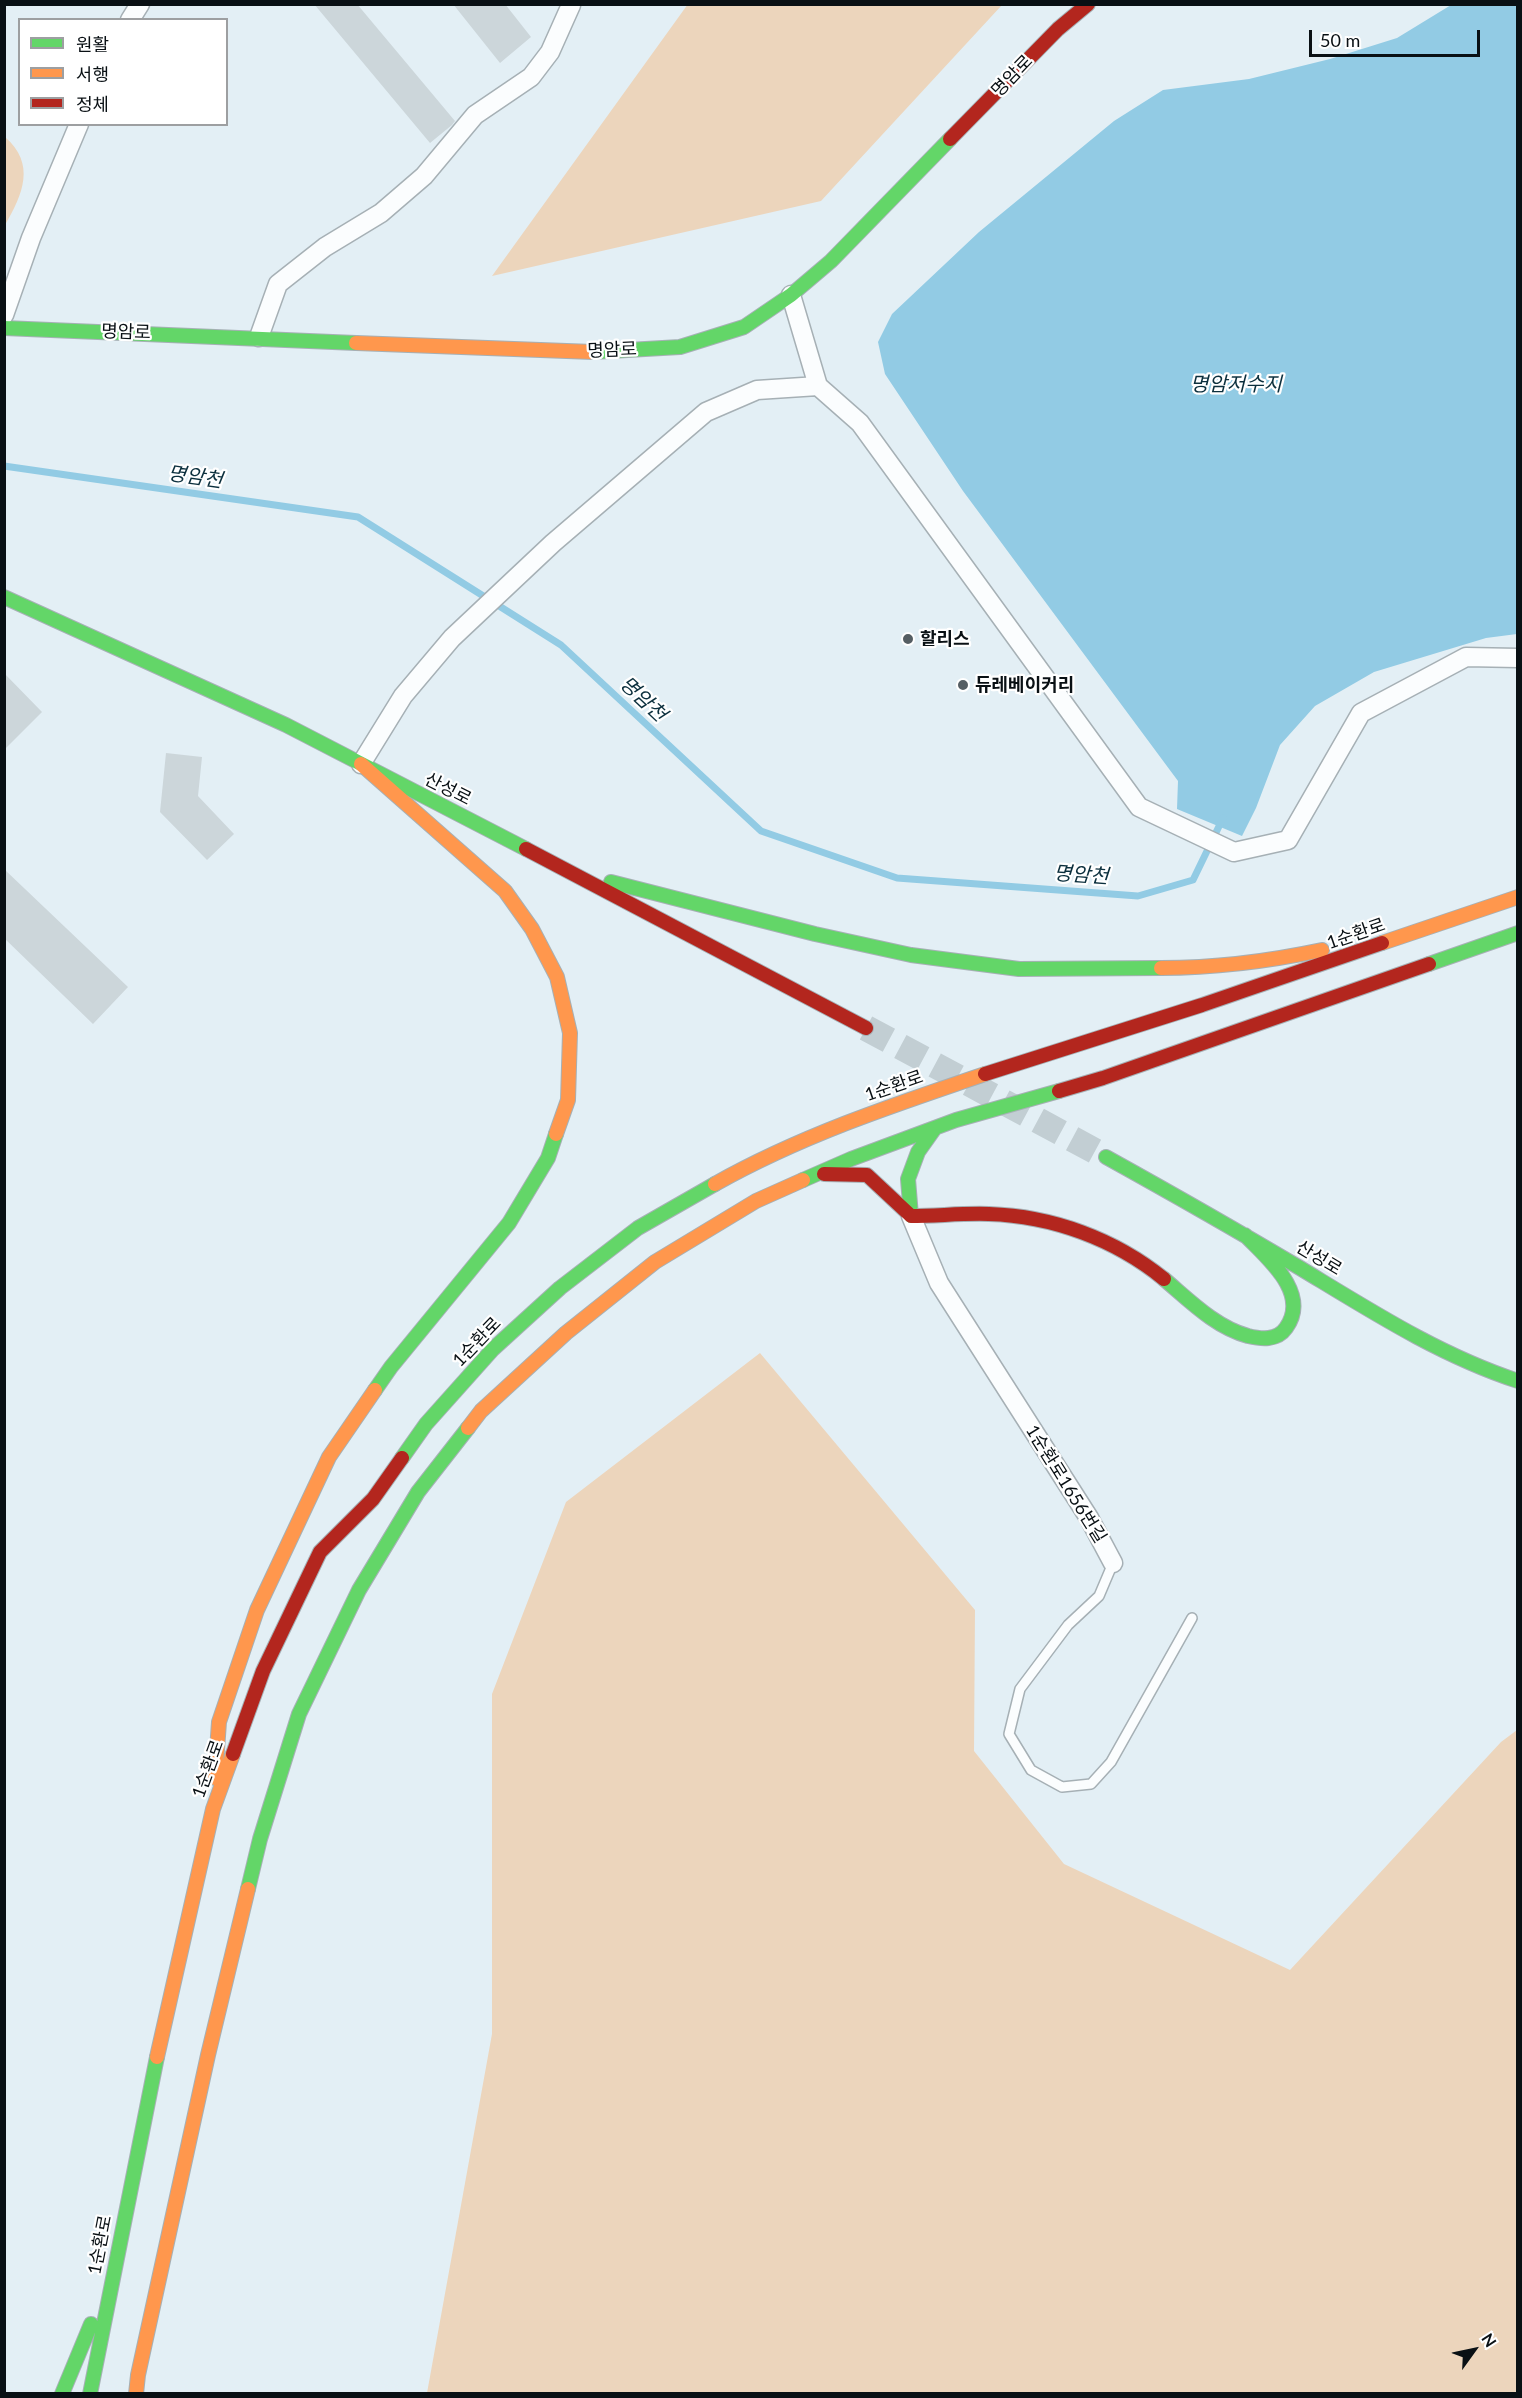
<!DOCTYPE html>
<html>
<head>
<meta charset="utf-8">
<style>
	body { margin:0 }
	#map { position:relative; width:1522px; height:2398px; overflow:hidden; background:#e3eff5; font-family:Lato,"Noto Sans KR",sans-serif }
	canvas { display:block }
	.frame { position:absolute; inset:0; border:6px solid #091014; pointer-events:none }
	.legend { position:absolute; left:18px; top:18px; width:210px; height:108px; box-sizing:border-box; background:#fff; border:2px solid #9d9fa1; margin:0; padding:8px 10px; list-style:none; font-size:18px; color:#091014 }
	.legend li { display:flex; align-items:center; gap:12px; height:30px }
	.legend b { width:30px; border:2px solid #9d9fa1 }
	.north { position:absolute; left:1444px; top:2320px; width:60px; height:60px; -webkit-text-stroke:4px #fff; paint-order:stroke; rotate:57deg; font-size:16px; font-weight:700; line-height:24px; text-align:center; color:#091014 }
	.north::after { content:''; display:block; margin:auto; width:21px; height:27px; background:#091014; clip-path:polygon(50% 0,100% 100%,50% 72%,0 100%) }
	.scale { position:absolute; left:1309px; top:30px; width:171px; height:27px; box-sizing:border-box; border:3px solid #091014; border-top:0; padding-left:8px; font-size:18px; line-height:21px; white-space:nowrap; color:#091014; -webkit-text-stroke:4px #fff; paint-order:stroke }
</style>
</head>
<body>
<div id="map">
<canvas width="1522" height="2398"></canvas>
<div class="frame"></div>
<ul class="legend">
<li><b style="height:8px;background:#63d668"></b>원활</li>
<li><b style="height:8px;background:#ff974d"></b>서행</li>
<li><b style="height:8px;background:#b3261e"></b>정체</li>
</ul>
<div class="north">N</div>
<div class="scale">50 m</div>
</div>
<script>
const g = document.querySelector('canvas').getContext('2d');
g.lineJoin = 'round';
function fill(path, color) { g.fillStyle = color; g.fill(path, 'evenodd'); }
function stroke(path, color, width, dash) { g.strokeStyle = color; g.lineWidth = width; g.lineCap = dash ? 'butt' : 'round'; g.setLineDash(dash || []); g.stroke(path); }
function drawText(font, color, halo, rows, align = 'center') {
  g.font = font + ' Lato,"Noto Sans KR",sans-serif'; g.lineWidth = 4.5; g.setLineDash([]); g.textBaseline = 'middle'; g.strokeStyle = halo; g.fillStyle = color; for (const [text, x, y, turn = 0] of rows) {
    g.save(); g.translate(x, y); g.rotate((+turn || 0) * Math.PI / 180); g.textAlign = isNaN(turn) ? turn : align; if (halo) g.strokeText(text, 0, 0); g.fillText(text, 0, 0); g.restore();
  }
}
fill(new Path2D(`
	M688 4 1002 5 821 201 492 276Z
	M5 137C36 164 23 194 5 225Z
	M760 1353 975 1610 974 1751 1064 1864 1290 1970 1501 1742 1517 1730V2393H427L492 2034V1694L566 1502Z`), '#ecd5bc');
fill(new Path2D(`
	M1451 5H1517V634L1486 638 1374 672 1315 706 1280 745 1256 808 1242 836 1177 809 1178 781 963 491 885 374 878 342 892 314 979 232 1114 121 1163 90 1249 79 1330 59 1397 38Z`), '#92cbe4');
stroke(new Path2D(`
	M4 466 358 517 561 645 761 831 897 878 1138 896 1193 880 1223 818`), '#92cbe4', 7);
fill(new Path2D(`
	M314 4H357L455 121 452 125 430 143Z
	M453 4H505L531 37 500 63Z
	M4 673 42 712 4 750Z
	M166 753 202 757 198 796 234 834 207 860 160 812Z
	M4 869 128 987 93 1024 4 938Z`), '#ccd6da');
stroke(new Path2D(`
	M866 1028 1106 1157`), '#c2ced3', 26, [26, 13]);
const lane = new Path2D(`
	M1113 1563 1099 1596 1068 1625 1020 1689 1009 1734 1031 1770 1062 1787 1091 1784 1111 1762 1192 1618`);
const street = new Path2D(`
	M130 20 140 4
	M4 315 31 238 79 124
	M259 337 278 284 325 247 381 213 424 176 475 115 531 77 550 52 571 5
	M818 386 860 423 1139 807 1234 852 1288 840 1361 713 1466 657 1518 658
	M361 764 403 696 452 638 553 543 706 412 757 390 818 386 791 295
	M911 1216 939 1283 1089 1518 1113 1563`);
const fast = new Path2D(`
	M4 328 356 343
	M593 352 680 347 744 327 791 295 831 261 950 139
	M4 597 286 725 526 849
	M611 882 815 934 911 955 1019 969 1161 968
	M1429 964 1518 933
	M1106 1157C1171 1193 1236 1230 1300 1268 1371 1311 1439 1355 1518 1381
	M803 1180 851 1159 956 1120 1059 1091
	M911 1216 908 1179 918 1152 935 1128
	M1164 1279C1189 1300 1215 1327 1248 1336 1261 1339 1277 1341 1286 1328 1311 1293 1267 1258 1245 1235
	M375 1390 391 1367 509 1223 548 1158 556 1134
	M402 1458 426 1424 493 1349 560 1288 638 1228 715 1184
	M248 1889 260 1839 299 1714 359 1590 418 1492 468 1428
	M62 2394 91 2324
	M90 2394 157 2057`);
const slow = new Path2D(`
	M356 343 593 352
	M361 764 505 891 532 929 557 977 570 1033 568 1100 556 1134
	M1382 943 1518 897
	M1161 968C1214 968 1270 961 1322 950
	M715 1184C800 1136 893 1105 985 1074
	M468 1428 481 1411 566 1333 655 1262 756 1201 803 1180
	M215 1778 219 1722 257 1610 329 1457 375 1390
	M157 2057 213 1809 233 1754
	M136 2394 138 2375 208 2055 248 1889`);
const jam = new Path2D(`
	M950 139 1058 29 1088 4
	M526 849 866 1028
	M985 1074 1202 1005 1382 943
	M1059 1091 1103 1078 1429 964
	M824 1174 867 1175 911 1216C937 1216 963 1213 989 1214 1052 1216 1115 1239 1164 1279
	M233 1754 263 1671 320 1552 373 1499 402 1458`);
stroke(lane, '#a6b0b5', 12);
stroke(street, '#a6b0b5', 21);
stroke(fast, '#a6b0b5', 16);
stroke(slow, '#a6b0b5', 16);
stroke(jam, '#a6b0b5', 16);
stroke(lane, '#fbfdfe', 9);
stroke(street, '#fbfdfe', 18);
stroke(fast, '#63d668', 14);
stroke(slow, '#ff974d', 14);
stroke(jam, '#b3261e', 14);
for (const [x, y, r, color] of [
	[908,639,6,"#555e63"],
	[963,685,6,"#555e63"]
]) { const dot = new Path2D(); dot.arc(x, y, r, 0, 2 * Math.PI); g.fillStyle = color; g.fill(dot); stroke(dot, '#fff', 2); }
drawText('18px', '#091014', '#fff', [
	["명암로",1012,76,-46],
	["명암로",126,332,2],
	["명암로",612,350,-2],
	["산성로",448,789,27],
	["1순환로",1356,934,-19],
	["1순환로",894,1086,-19],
	["산성로",1319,1258,31],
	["1순환로",477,1342,-46],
	["1순환로1656번길",1066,1484,58],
	["1순환로",208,1769,-70],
	["1순환로",100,2245,-79]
]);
drawText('bold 18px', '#091014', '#fff', [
	["할리스",920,639],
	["듀레베이커리",975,685]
], 'left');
drawText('italic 20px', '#0b2f3d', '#fff', [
	["명암저수지",1236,385],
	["명암천",195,477,8],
	["명암천",643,699,43],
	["명암천",1081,875,4]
]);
</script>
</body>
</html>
